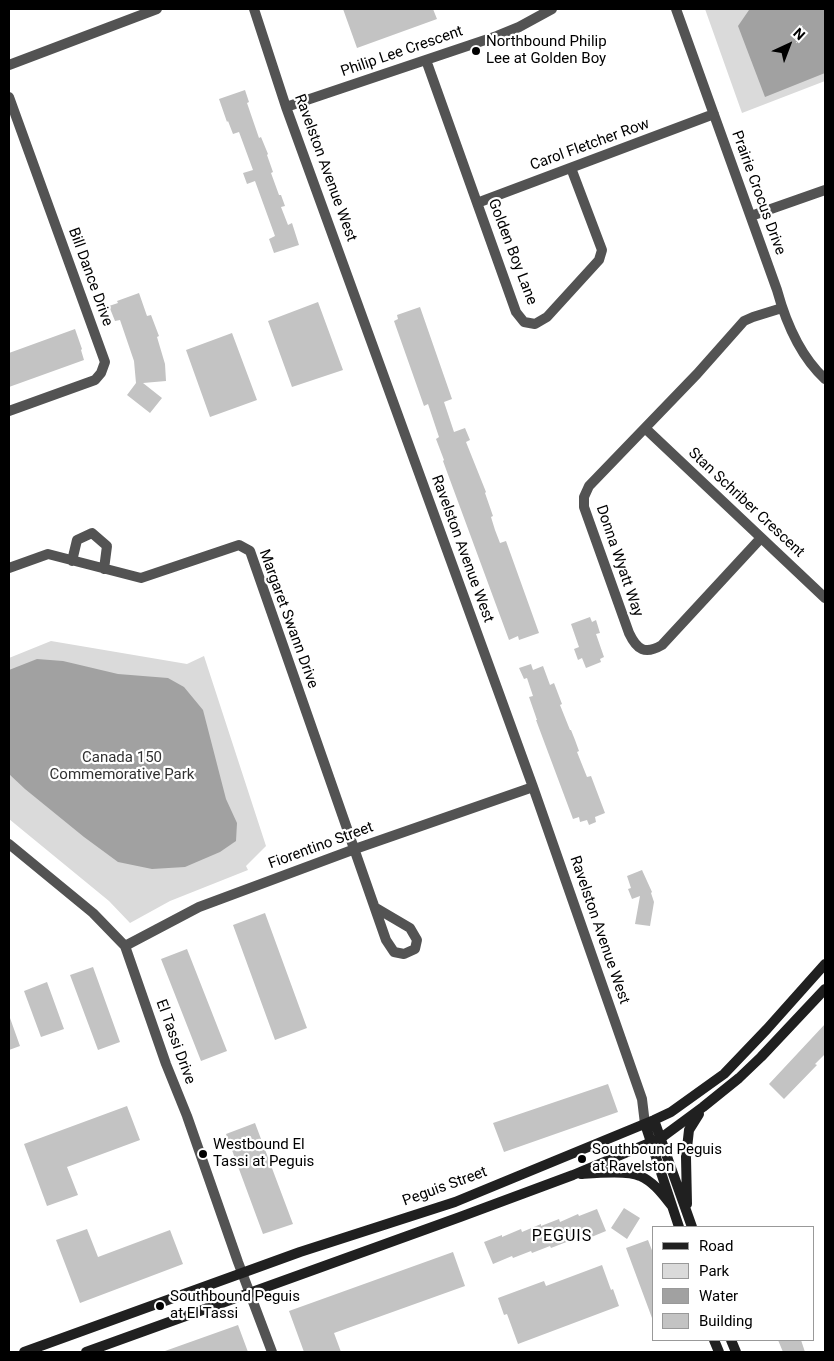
<!DOCTYPE html>
<html>
<head>
<meta charset="utf-8">
<style>
	body { margin:0 }
	#map { position:relative; width:834px; height:1361px; overflow:hidden; background:#fff; font-family:Roboto,sans-serif }
	canvas { display:block }
	.frame { position:absolute; inset:0; border:10px solid #000; pointer-events:none }
	.legend { position:absolute; left:652px; top:1226px; width:162px; height:115px; box-sizing:border-box; background:#fff; border:1px solid #999; margin:0; padding:6px 9px; list-style:none; font-size:15px; color:#000 }
	.legend li { display:flex; align-items:center; gap:10px; height:25px }
	.legend b { width:25px; border:1px solid #999 }
	.north { position:absolute; left:764px; top:20px; width:50px; height:50px; -webkit-text-stroke:4px #fff; paint-order:stroke; rotate:43deg; font-size:14px; font-weight:700; line-height:20px; text-align:center; color:#000 }
	.north::after { content:''; display:block; margin:auto; width:18px; height:22px; background:#000; clip-path:polygon(50% 0,100% 100%,50% 72%,0 100%) }
</style>
</head>
<body>
<div id="map">
<canvas width="834" height="1361"></canvas>
<div class="frame"></div>
<ul class="legend">
<li><b style="height:6px;background:#202020"></b>Road</li>
<li><b style="height:14px;background:#dadada"></b>Park</li>
<li><b style="height:14px;background:#a1a1a1"></b>Water</li>
<li><b style="height:14px;background:#c3c3c3"></b>Building</li>
</ul>
<div class="north">N</div>
</div>
<script>
const g = document.querySelector('canvas').getContext('2d');
g.lineJoin = 'round';
function fill(path, color) { g.fillStyle = color; g.fill(path, 'evenodd'); }
function stroke(path, color, width, dash) { g.strokeStyle = color; g.lineWidth = width; g.lineCap = dash ? 'butt' : 'round'; g.setLineDash(dash || []); g.stroke(path); }
function drawText(font, color, halo, rows, align = 'center') {
  g.font = font + ' Roboto,sans-serif'; g.lineWidth = 4.5; g.setLineDash([]); g.textBaseline = 'middle'; g.strokeStyle = halo; g.fillStyle = color; for (const [text, x, y, turn = 0] of rows) {
    g.save(); g.translate(x, y); g.rotate((+turn || 0) * Math.PI / 180); g.textAlign = isNaN(turn) ? turn : align; if (halo) g.strokeText(text, 0, 0); g.fillText(text, 0, 0); g.restore();
  }
}
fill(new Path2D(`
	M705 9H825V81L742 113Z
	M51 641 187 664 204 656 266 846 246 866 248 870 170 901 130 923 109 901 9 819V658Z`), '#dadada');
fill(new Path2D(`
	M751 9H825V73L765 97 738 26 749 10Z
	M37 659 63 661 118 674 168 678 184 687 203 710 226 799 237 823 236 841 220 852 185 867 152 869 118 862 84 837 25 789 9 774V670Z`), '#a1a1a1');
stroke(new Path2D(`
	M301 107 308 128`), '#a1a1a1', 3);
fill(new Path2D(`
	M343 9H433L437 19 357 48Z
	M245 90 249 102 247 103 259 138 261 137 268 154 267 155 273 172 271 173 279 195H281L285 206 281 207 288 225 292 223 299 245 274 253 269 239 275 236 255 181 247 184 243 173 253 170 239 132 233 134 228 121 227 122 219 99Z
	M139 293 147 316 151 315 159 336 157 337 165 364 166 381 143 383 162 398 150 413 127 395 136 383 134 361 120 320 115 321 109 306 118 303 117 301Z
	M318 302 343 370 292 387 268 321Z
	M420 307 452 399 444 402 454 432 465 428 470 440 466 442 486 492 485 493 493 516 491 517 495 530 500 543 506 541 539 633 519 640 518 636 509 640 443 461 444 460 436 439 439 437 428 404 424 406 394 321 398 319 397 315Z
	M75 329 82 349 81 350 84 360 9 387V353Z
	M232 333 257 400 210 417 186 350Z
	M590 617 592 622 596 620 600 633 596 634 604 657 600 659 601 662 586 668 582 658 578 660 574 649 579 647 571 624Z
	M531 664 533 670 543 666 550 685 554 683 562 704 560 705 570 730H571L575 740 579 751 577 752 587 777 591 776 605 813 595 817 596 822 589 825 587 820 580 822 579 817 573 819 536 720H537L529 697 533 696 527 678 524 679 519 668Z
	M642 870 652 892 651 893 654 902 650 926 635 924 640 896 632 899 628 889 631 888 627 876Z
	M265 913 307 1028 275 1040 233 925Z
	M187 949 227 1051 201 1061 161 959Z
	M93 967 120 1042 98 1050 70 975Z
	M47 982 64 1029 41 1037 24 991Z
	M9 1018H10L20 1046 9 1050Z
	M825 1024V1054L815 1064 817 1065 784 1099 769 1084Z
	M608 1084 618 1112 504 1152 493 1123Z
	M127 1106 140 1140 67 1167 78 1195 47 1206 24 1144Z
	M255 1123 293 1224 263 1234 226 1134Z
	M624 1208 640 1218 627 1239 611 1228Z
	M597 1209 606 1231 589 1238 588 1236 570 1243 569 1241 551 1248 550 1246 532 1253 531 1251 513 1258 512 1256 493 1264 484 1242 502 1235V1237L521 1229 522 1232 541 1224V1226L559 1219 560 1222 578 1214 579 1216Z
	M87 1229 98 1257 170 1230 183 1264 80 1303 56 1240Z
	M648 1240 653 1253V1318H652L626 1248Z
	M453 1252 465 1286 334 1333 341 1352H304L289 1311Z
	M602 1265 611 1290 613 1289 619 1306 518 1344 507 1314 504 1315 498 1298 544 1281 546 1286Z
	M238 1325 248 1352H166L165 1351Z
	M778 1340H801L805 1352H783Z`), '#c3c3c3');
stroke(new Path2D(`
	M254 9 286 107 533 787 642 1099 645 1124
	M676 9 777 290C786 323 800 356 825 379
	M426 60 516 312 524 322 535 324 547 317 599 260 602 250 571 168
	M9 65 157 9
	M9 97 105 362 101 373 95 380 9 411
	M286 107 497 36 519 27 552 9
	M477 203 714 114
	M751 216 825 190
	M646 429 825 598
	M761 538 662 645C645 655 637 650 629 633L584 507V497L589 486 697 374 744 321 753 317 782 308
	M72 561 77 540 92 533 107 546 104 569
	M9 568 48 554 141 578 239 545 250 551 386 940 394 952 404 954 415 949 417 940 410 928 376 908
	M9 844 93 913 125 946 166 1064 187 1116 238 1262 272 1352
	M125 946 199 907 355 849 533 787`), '#535353', 10);
stroke(new Path2D(`
	M654 1120 692 1227
	M645 1124 679 1227
	M581 1174C595 1173 629 1170 640 1176 654 1182 663 1195 672 1206
	M687 1204 686 1157 689 1130 699 1114
	M714 1340 719 1352
	M731 1340 736 1352
	M24 1352 300 1252 455 1202 654 1120 671 1112 724 1074 767 1029 825 964
	M86 1352 460 1217 573 1175 661 1138 703 1107 739 1078 761 1057 825 989`), '#202020', 10);
for (const [x, y, r, color] of [
	[476,51,5,"#000"],
	[203,1154,5,"#000"],
	[582,1159,5,"#000"],
	[160,1306,5,"#000"]
]) { const dot = new Path2D(); dot.arc(x, y, r, 0, 2 * Math.PI); g.fillStyle = color; g.fill(dot); stroke(dot, '#fff', 2); }
drawText('15px', '#000', '#fff', [
	["Northbound Philip",486,42],
	["Lee at Golden Boy",486,59],
	["Westbound El",213,1145],
	["Tassi at Peguis",213,1162],
	["Southbound Peguis",592,1150],
	["at Ravelston",592,1167],
	["Southbound Peguis",170,1297],
	["at El Tassi",170,1314]
], 'left');
drawText('15px', '#000', '#fff', [
	["Philip Lee Crescent",402,52,-19],
	["Carol Fletcher Row",590,145,-20],
	["Ravelston Avenue West",325,168,70],
	["Prairie Crocus Drive",758,193,70],
	["Golden Boy Lane",512,252,69],
	["Bill Dance Drive",90,277,70],
	["Stan Schriber Crescent",746,503,43],
	["Ravelston Avenue West",462,549,70],
	["Donna Wyatt Way",619,561,71],
	["Margaret Swann Drive",288,619,70],
	["Fiorentino Street",321,846,-20],
	["Ravelston Avenue West",599,930,71],
	["El Tassi Drive",175,1042,70],
	["Peguis Street",445,1187,-20]
]);
drawText('15px', '#313131', '#fff', [
	["Canada 150",122,758],
	["Commemorative Park",122,775]
]);
g.letterSpacing = '1px';
drawText('16px', '#000', '#fff', [
	["PEGUIS",562,1237]
]);
g.letterSpacing = '0px';
</script>
</body>
</html>
